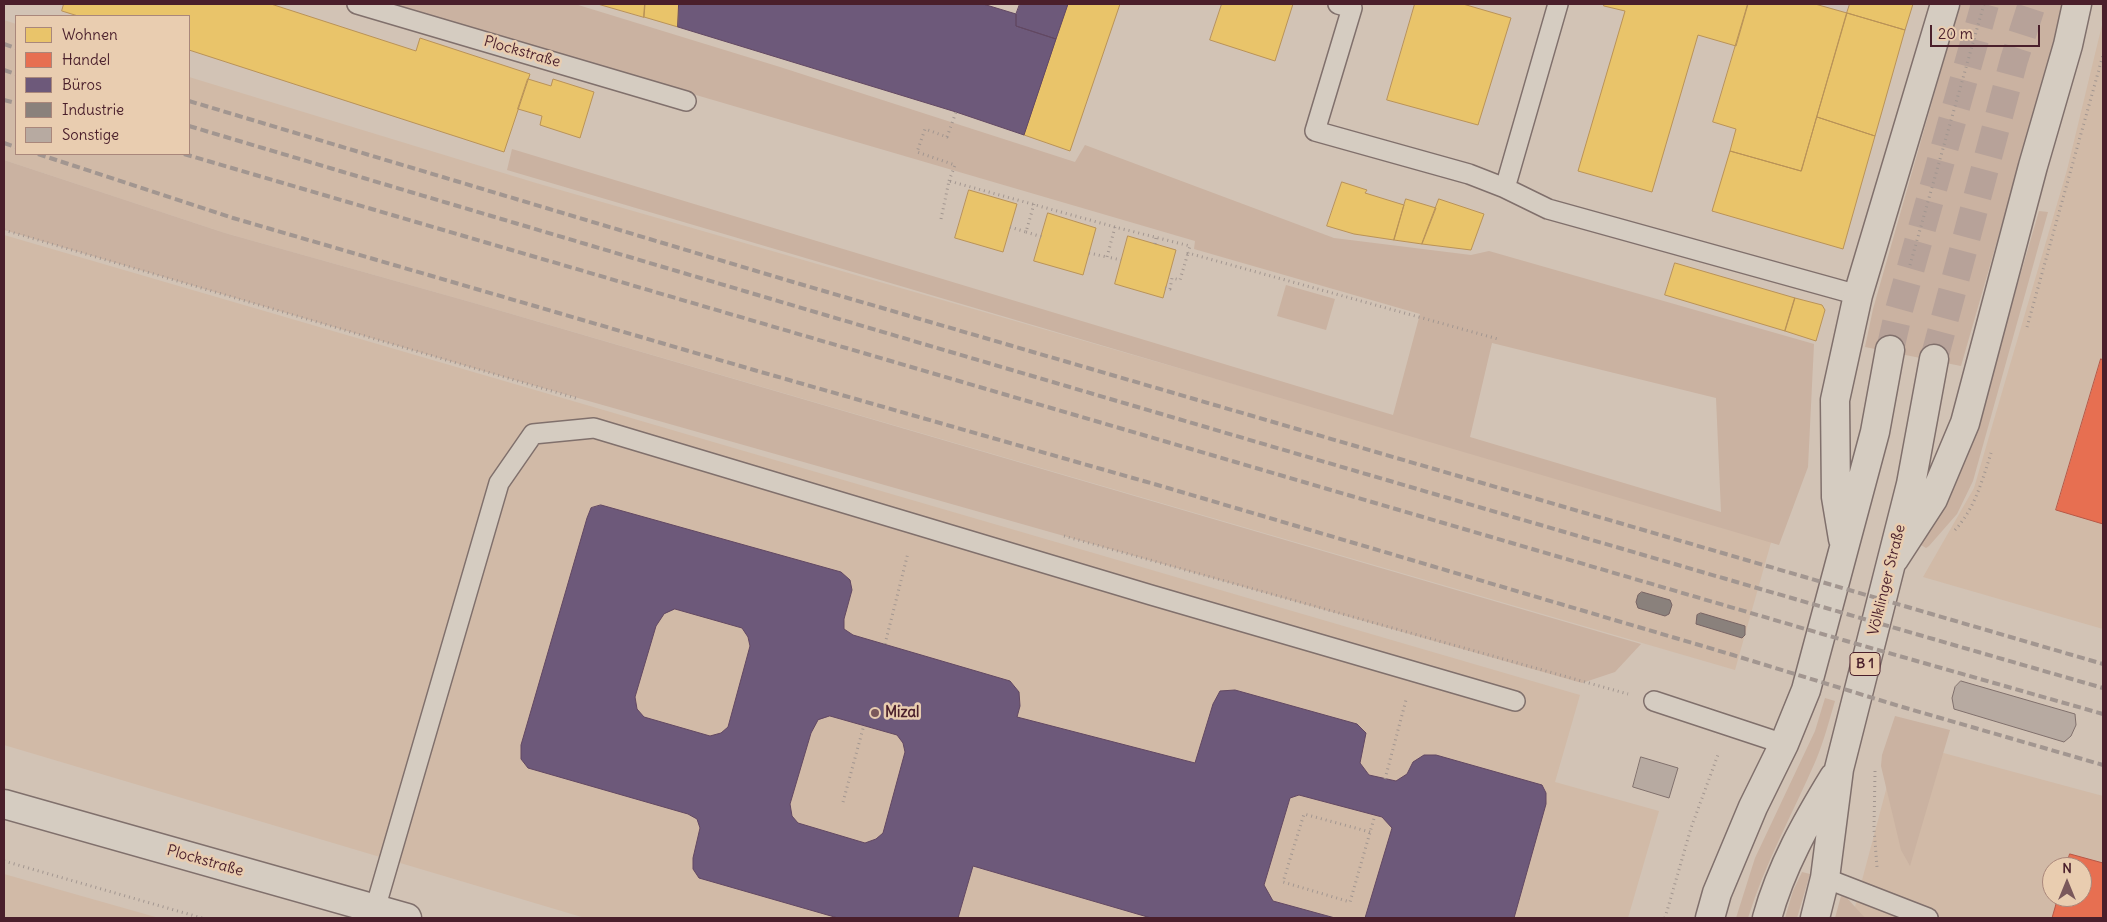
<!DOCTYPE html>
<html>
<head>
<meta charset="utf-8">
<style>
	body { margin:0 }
	#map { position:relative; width:2107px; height:922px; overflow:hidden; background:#d2c3b5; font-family:Delius,sans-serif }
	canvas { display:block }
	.frame { position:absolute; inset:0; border:5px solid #4a1f2b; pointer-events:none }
	.legend { position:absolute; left:15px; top:15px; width:175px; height:140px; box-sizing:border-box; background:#e9cdb0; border:1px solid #a9877b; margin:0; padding:6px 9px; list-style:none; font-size:15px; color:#4a1f2b }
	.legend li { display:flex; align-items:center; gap:10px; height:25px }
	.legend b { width:25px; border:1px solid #a9877b }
	.north { position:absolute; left:2042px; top:857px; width:50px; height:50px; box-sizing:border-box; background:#e9cdb0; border:1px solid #a9877b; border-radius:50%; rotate:0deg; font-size:14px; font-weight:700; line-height:20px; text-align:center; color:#4a1f2b }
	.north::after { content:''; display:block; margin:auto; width:18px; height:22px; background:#7a585b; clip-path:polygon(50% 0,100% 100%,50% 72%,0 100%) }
	.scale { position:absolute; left:1930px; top:25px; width:110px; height:22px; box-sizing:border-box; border:2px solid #4a1f2b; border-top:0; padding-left:6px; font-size:15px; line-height:18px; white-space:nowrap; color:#4a1f2b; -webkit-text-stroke:4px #e9cdb0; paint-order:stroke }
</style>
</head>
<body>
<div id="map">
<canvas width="2107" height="922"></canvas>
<div class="frame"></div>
<ul class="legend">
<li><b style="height:14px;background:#e9c46a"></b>Wohnen</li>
<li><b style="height:14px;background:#e76f51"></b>Handel</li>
<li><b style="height:14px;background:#6d597a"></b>Büros</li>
<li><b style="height:14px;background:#8a817c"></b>Industrie</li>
<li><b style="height:14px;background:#b7aaa1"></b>Sonstige</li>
</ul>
<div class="north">N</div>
<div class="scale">20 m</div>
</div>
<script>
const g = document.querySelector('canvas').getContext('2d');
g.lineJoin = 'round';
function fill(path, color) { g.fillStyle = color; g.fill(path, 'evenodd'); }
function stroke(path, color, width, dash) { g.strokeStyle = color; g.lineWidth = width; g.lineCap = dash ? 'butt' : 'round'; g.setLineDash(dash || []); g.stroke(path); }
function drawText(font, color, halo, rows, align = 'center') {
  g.font = font + ' Delius,sans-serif'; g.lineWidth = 5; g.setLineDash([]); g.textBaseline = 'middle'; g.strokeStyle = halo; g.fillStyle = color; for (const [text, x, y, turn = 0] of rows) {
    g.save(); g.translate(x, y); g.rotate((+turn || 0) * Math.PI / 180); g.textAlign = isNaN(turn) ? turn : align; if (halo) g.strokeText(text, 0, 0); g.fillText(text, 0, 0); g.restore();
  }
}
fill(new Path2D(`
	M2101 4H2103V629L1923 577 1974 488 2067 170 2102 25Z
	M4 20 16 24V154H189V77L536 183 1772 539 1735 670 474 303 225 233 4 160Z
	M4 235 1580 695 1555 782 1659 811 1628 918H585L4 745Z
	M1899 741 2103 796V918H1852ZM2052 867H2082V897H2052Z
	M4 874 159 918H4Z`), '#d1baa7');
fill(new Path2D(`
	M385 4H575L780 67 1075 162 1085 145 1334 238 1471 255 1489 251 1814 344 1808 467 1779 545 507 170 512 149 1393 415 1420 314 1194 249 1195 241ZM1492 343 1716 398 1721 512 1470 437Z
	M1960 4H2063V12L1961 366 1865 347 1873 309Z
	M4 160 225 233 474 303 1641 644 1615 672 1582 683 497 375 4 230Z
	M2039 211 2048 212 1973 481 1957 514 1929 546 1926 548 1921 545V542L1967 458Z
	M1286 285 1335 299 1326 330 1277 316Z
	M1825 698 1835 701C1829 721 1824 741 1816 760 1793 813 1765 863 1748 918H1736L1755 858 1815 731Z
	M1895 716 1950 730 1910 866 1901 850 1881 766 1882 755Z
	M1802 872 1810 874 1797 918H1785L1793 891Z
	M1841 896 1847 898 1865 918H1835Z`), '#cab2a1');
const homes = new Path2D(`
	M64 4H271L416 51 420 38 530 74 504 152 189 50V16H78L62 11Z
	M598 4H645L644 17Z
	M645 4H679L678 27 644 17Z
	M1068 4H1120L1070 151 1024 135Z
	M1222 4H1293L1275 61 1210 40Z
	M1415 4H1463L1511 18 1478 125 1387 100Z
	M1604 4H1748L1736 46 1698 35 1652 192 1578 171 1625 11 1604 6Z
	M1748 4H1815L1847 13 1801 171 1730 151 1736 129 1713 122Z
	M1850 4H1913L1905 30 1847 13Z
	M1847 13 1905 30 1875 136 1817 117Z
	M528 79 551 86 553 79 594 92 580 138 540 125 542 116 518 109Z
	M1817 117 1875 136 1843 249 1712 211 1730 151 1801 171Z
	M1342 182 1367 190 1365 193 1404 205 1394 240 1354 234 1327 226Z
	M969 190 1017 204 1003 252 955 238Z
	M1406 199 1436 208 1422 244 1394 240Z
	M1439 199 1484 214 1471 250 1422 244Z
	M1048 213 1096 228 1083 275 1034 261Z
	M1128 236 1176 250 1163 298 1115 284Z
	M1675 263 1795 298 1785 331 1665 295Z
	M1795 298 1822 305 1825 310 1816 341 1785 331Z`);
fill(homes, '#e9c46a');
stroke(homes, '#b99257', 1);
const shops = new Path2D(`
	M2101 359 2103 360V524L2056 510Z
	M2070 854 2103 863V918H2052L2058 897H2082V867H2066Z`);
fill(shops, '#e76f51');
stroke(shops, '#b85746', 1);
const offices = new Path2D(`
	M679 4H983L1016 14V26L1056 39 1024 135 956 112 678 27Z
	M1020 4H1068L1056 39 1016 26V14Z
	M601 505 841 572 850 580 852 590 844 619V629L853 635 1010 681 1019 692 1020 706 1017 717 1195 763 1213 704 1220 691 1235 690 1357 724 1366 733 1360 763 1369 775 1396 781 1407 774 1413 762 1424 755H1436L1542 785 1546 793V804L1514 918H1365L1392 828 1382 817 1299 795 1290 798 1264 885 1273 901 1335 918H1151L973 866 958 918H838L699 878 693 869V858L700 828 697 819 688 814 528 768 521 759V745L587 518 591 508ZM675 609 742 628 748 637 750 646 728 727 721 733 710 736 644 717 637 709 635 697 656 626 664 614ZM830 716 897 735 903 743 905 752 883 833 876 839 865 843 798 823 792 816 790 804 811 733 818 720Z`);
fill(offices, '#6d597a');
stroke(offices, '#624862', 1);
const industry = new Path2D(`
	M1642 592 1670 600 1672 605 1669 614 1665 616 1638 608 1636 602 1638 595Z
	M1701 613 1745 626V635L1742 638 1696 624 1697 615Z`);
fill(industry, '#8a817c');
stroke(industry, '#776464', 1);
const building = new Path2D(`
	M1961 681 2075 714 2076 725 2071 736 2064 742 1954 709 1952 698 1955 687Z
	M1641 757 1678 768 1669 798 1633 787Z`);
fill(building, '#b7aaa1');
stroke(building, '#80706c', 1);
stroke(new Path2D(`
	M1890 350 1899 310 1985 4
	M1934 359 2014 60 2032 4`), '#b7a299', 28, [28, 14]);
const lane = new Path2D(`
	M357 4 686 101
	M1338 4 1352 8 1315 131 1469 174 1505 188 1548 209 1858 295
	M1505 188 1558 4
	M1654 701 1784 744
	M1825 878 1928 918
	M375 909 499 483 533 434 594 428 1151 595 1515 701`);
const secondary = new Path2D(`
	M4 804 407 918`);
const primary = new Path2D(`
	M1843 539 1836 497 1835 400 1858 295 1945 4
	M1894 559 1933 499 1965 423 2033 166 2068 45 2077 4
	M1710 918 1717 893 1753 807 1784 744 1806 690 1875 432 1890 350
	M1767 918C1781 867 1807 821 1834 777
	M1815 918 1825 878 1839 769 1911 484 1934 359`);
stroke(lane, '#80706c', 22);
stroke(secondary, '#80706c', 31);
stroke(primary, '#80706c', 31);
stroke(new Path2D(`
	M949 181 955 165 917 152 925 129 947 137 956 112
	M941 219 949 181 1115 227 1190 246 1188 253 1498 339
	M1010 227 1026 232 1034 204
	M1115 227 1107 257 1121 260
	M4 230 579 399
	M1026 232 1042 237
	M1155 244 1156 237
	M1089 253 1107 257
	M1910 265 1984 4
	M1165 288 1170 289 1172 278 1180 280 1188 253
	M2027 327 2103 55
	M1955 530C1975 508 1982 481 1991 453
	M1064 536 1628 694
	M885 644 908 553
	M1875 771 1874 829 1877 867
	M1385 779 1406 700
	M843 802 864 725
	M1370 832 1304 814 1283 882 1350 902 1375 815
	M4 861 202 918
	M1665 918 1691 828 1719 752`), '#a29690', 3, [1, 4]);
stroke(lane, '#d5ccc1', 19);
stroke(secondary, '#d5ccc1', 28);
stroke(primary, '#d5ccc1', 28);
stroke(new Path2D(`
	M4 44 16 48
	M4 70 16 74
	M4 100 16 103
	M189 101 793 282 2103 664
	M189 126C826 316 1464 504 2103 688
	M4 143 16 147
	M38 154 233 218 754 370 1168 488 1733 655 1899 706 2103 765
	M184 154 1843 640 2103 714`), '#a29690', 4, [8, 4]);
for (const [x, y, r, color] of [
	[875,713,5,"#7a585b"]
]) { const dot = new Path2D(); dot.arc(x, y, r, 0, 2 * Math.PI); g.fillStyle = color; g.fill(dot); stroke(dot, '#e9cdb0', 2); }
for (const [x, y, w] of [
	[1865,664,30]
]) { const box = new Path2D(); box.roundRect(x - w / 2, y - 11.5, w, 23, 4); g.fillStyle = '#e9cdb0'; g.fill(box); stroke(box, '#4a1f2b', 1); }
drawText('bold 14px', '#4a1f2b', null, [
	["B 1",1865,664]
]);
drawText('15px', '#4a1f2b', '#e9cdb0', [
	["Plockstraße",522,52,16],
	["Völklinger Straße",1887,580,-76],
	["Plockstraße",205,861,16]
]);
drawText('bold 15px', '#4a1f2b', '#e9cdb0', [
	["Mizal",885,713]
], 'left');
</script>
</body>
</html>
